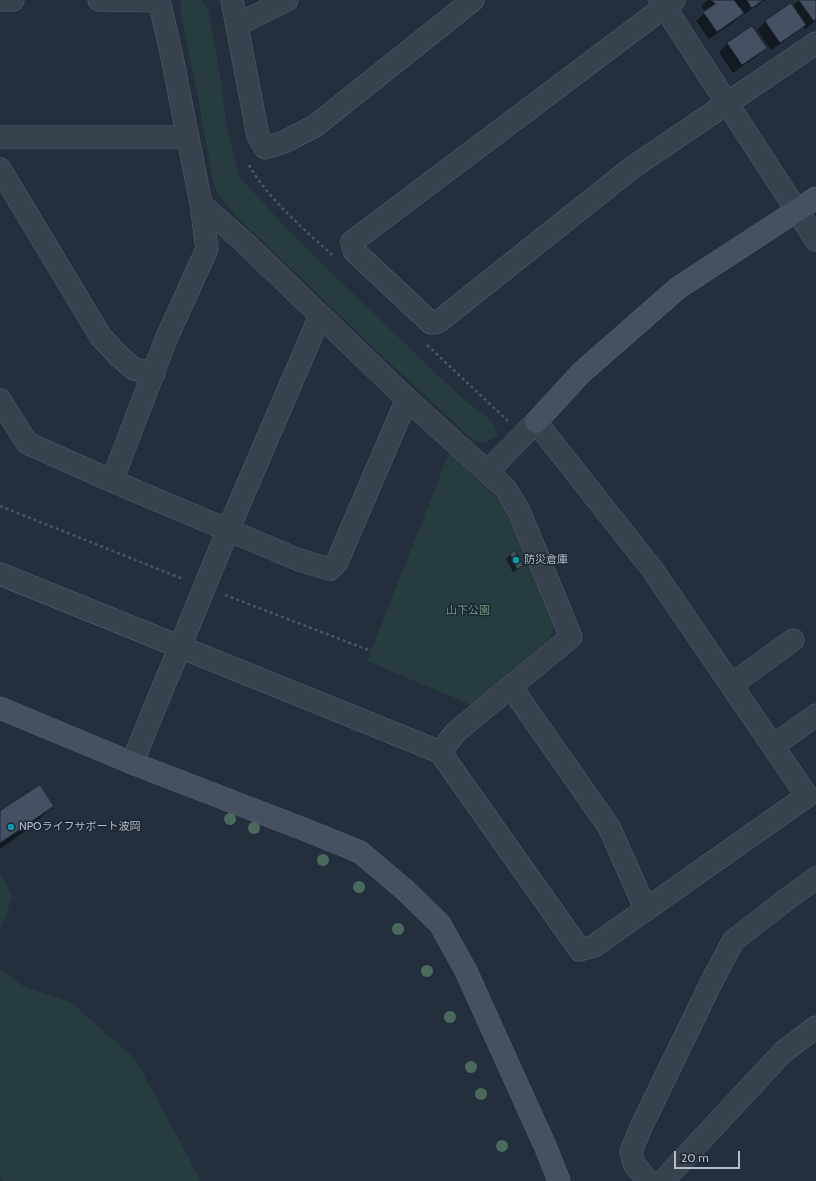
<!DOCTYPE html>
<html>
<head>
<meta charset="utf-8">
<style>
	body { margin:0 }
	#map { position:relative; width:816px; height:1181px; overflow:hidden; background:#242f3e; font-family:Cabin,sans-serif }
	canvas { display:block }
	.scale { position:absolute; left:674px; top:1151px; width:66px; height:18px; box-sizing:border-box; border:2px solid #b4bcc9; border-top:0; padding-left:5px; font-size:12px; line-height:14px; white-space:nowrap; color:#b4bcc9; -webkit-text-stroke:3px #1d2633; paint-order:stroke }
</style>
</head>
<body>
<div id="map">
<canvas width="816" height="1181"></canvas>
<div class="scale">20 m</div>
</div>
<script>
const g = document.querySelector('canvas').getContext('2d');
g.lineJoin = 'round';
function fill(path, color) { g.fillStyle = color; g.fill(path, 'evenodd'); }
function stroke(path, color, width, dash) { g.strokeStyle = color; g.lineWidth = width; g.lineCap = dash ? 'butt' : 'round'; g.setLineDash(dash || []); g.stroke(path); }
function drawText(font, color, halo, rows, align = 'center') {
  g.font = font + ' Cabin,"Noto Sans JP",sans-serif'; g.lineWidth = 3; g.setLineDash([]); g.textBaseline = 'middle'; g.strokeStyle = halo; g.fillStyle = color; for (const [text, x, y, turn = 0] of rows) {
    g.save(); g.translate(x, y); g.rotate((+turn || 0) * Math.PI / 180); g.textAlign = isNaN(turn) ? turn : align; if (halo) g.strokeText(text, 0, 0); g.fillText(text, 0, 0); g.restore();
  }
}
fill(new Path2D(`
	M181 0H201L208 9 219 69 227 129 239 176 286 228 344 285 463 399 493 422 497 435 484 443 473 440 394 367 234 214 214 187 198 97 181 15Z
	M449 453 502 503 556 624 550 638 474 706 367 661Z
	M0 875 13 895 0 931Z
	M0 969 24 987 72 1003 135 1059 190 1160 200 1181H4L0 1176Z`), '#263c3f');
fill(new Path2D(`
	M708 0H765L743 15 742 14 734 22 709 39 696 21 706 12 701 6Z
	M799 0H816V21L805 29 803 26 796 33 771 50 757 30 765 22 790 4 792 7Z
	M752 27 766 48 757 56 733 73 719 52 727 44Z
	M515 553 522 566 513 572 506 559 510 555Z
	M53 806 30 828 0 849V813Z`), '#0007');
const building = new Path2D(`
	M711 0H734L744 13 717 32 703 12 715 4Z
	M747 0H763L752 8Z
	M799 0H816V19L814 21Z
	M791 3 806 25 780 43 765 21Z
	M752 26 767 48 742 65 727 43Z
	M515 551 523 566 517 569 510 554Z
	M40 785 54 806 0 843V811Z`);
fill(building, '#455162');
stroke(building, '#1f2835', 1);
const street = new Path2D(`
	M0 0H13
	M99 0 159 1
	M232 0 258 136 265 148 284 142 315 126 473 0
	M660 0 816 240
	M674 0 664 7 352 242 354 251 431 323 438 322 633 167 816 43
	M237 25 287 0
	M0 137H187
	M0 169 101 337 119 356 134 369 154 373
	M201 204 244 242 407 399 506 489 519 511 571 637 456 732 440 752
	M0 400 27 443 112 481 299 560 330 569 337 562 407 399
	M112 481 167 337 207 249 201 204 171 52 159 0
	M0 574 440 752 580 950 594 946 807 796 652 569 536 422 487 472
	M731 685 793 640
	M511 687 609 827 646 910
	M773 746 816 715
	M132 763 228 530 320 316
	M648 1181 634 1164 631 1151 642 1125 712 981 733 941 787 899 816 878
	M663 1181 783 1052 816 1027`);
const secondary = new Path2D(`
	M536 422 581 373 678 288 816 198
	M0 708 132 763 311 832 360 852 405 890 440 924 466 971 546 1148 559 1181`);
stroke(street, '#565f6c', 23);
stroke(secondary, '#565f6c', 23);
stroke(new Path2D(`
	M249 165C267 198 304 229 332 255
	M427 345 508 421
	M0 506 183 579
	M225 595 371 651`), '#44595c', 2.5, [3, 3]);
stroke(street, '#38414e', 22);
stroke(secondary, '#465061', 22);
g.fillStyle = '#4b6a5d';
for (const [x, y] of [
	[230,819],
	[254,828],
	[323,860],
	[359,887],
	[398,929],
	[427,971],
	[450,1017],
	[471,1067],
	[481,1094],
	[502,1146]
]) { g.beginPath(); g.arc(x, y, 6, 0, 2 * Math.PI); g.fill(); }
for (const [x, y, r, color] of [
	[516,560,4,"#0f9aa8"],
	[11,827,4,"#0f9aa8"]
]) { const dot = new Path2D(); dot.arc(x, y, r, 0, 2 * Math.PI); g.fillStyle = color; g.fill(dot); stroke(dot, '#1d2633', 1.5); }
drawText('11px', '#b4bcc9', '#1d2633', [
	["防災倉庫",524,560],
	["NPOライフサポート波岡",19,827]
], 'left');
drawText('11px', '#6b9a76', '#1d2633', [
	["山下公園",468,611]
]);
</script>
</body>
</html>
